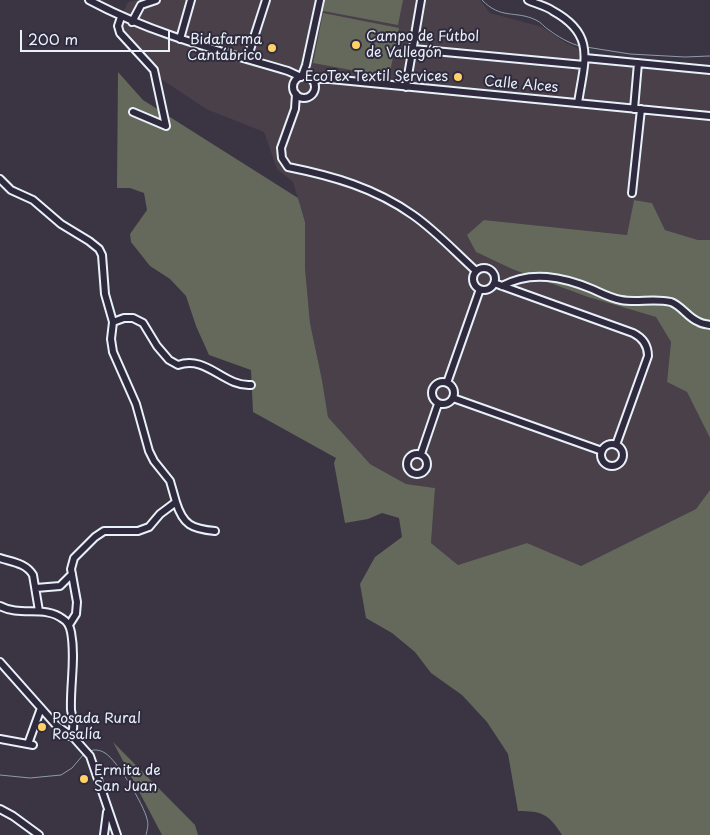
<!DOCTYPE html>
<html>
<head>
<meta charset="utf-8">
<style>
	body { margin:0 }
	#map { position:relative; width:710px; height:835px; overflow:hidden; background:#3b3443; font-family:"Playpen Sans",sans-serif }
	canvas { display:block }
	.scale { position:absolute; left:20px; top:30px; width:150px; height:22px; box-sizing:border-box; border:2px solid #e8f1f8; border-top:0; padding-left:6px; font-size:15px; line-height:18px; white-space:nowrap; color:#e8f1f8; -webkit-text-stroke:4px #2f2a3d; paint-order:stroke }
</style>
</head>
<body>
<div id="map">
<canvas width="710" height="835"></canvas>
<div class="scale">200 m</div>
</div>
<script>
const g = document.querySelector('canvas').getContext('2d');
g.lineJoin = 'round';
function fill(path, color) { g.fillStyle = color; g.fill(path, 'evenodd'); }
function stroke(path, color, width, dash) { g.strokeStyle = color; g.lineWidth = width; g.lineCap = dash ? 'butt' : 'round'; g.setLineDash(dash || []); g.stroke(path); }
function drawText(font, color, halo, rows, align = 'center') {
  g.font = font + ' "Playpen Sans",sans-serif'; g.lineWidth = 4; g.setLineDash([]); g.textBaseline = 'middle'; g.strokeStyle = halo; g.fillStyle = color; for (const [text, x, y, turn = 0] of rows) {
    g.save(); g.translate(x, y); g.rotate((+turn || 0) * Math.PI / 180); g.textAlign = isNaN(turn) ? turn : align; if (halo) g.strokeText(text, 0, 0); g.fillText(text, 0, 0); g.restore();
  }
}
fill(new Path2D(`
	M137 0H480L490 13 542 27 566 43 593 56 710 68V240H698L665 230 652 203 634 200 627 235 484 220 476 252 512 269 588 297 656 317 671 342 667 382 687 392 710 438V490L696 509 581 566 527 543 458 565 431 543 435 488 406 484 370 464 328 417 322 380 310 323 305 268V222L293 182 277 169 264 132 206 109 151 72 114 32 128 2Z`), '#49404a');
fill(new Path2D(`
	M325 0H403L398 25 323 11Z
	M323 13 399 28 389 77 313 63Z
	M118 72 143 100 298 198 305 222V268L310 323 322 380 328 417 370 464 406 484 435 488 431 543 458 565 527 543 581 566 696 509 710 490V835H562C549 814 542 811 518 811L508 754 487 722 462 695 431 673 415 652 392 633 366 618 360 584 375 557 402 537 399 518 382 513 368 519 345 523 334 463 336 458 253 412 251 370 209 355 196 326 186 296 170 279 150 266 131 242 130 234 147 210 144 193 130 188H117Z
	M634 200 652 203 665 230 698 240H710V438L687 392 667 382 671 342 656 317 588 297 512 269 476 252 467 235 484 220 627 235Z
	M113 742 195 825 198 835H162Z`), '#65695c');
stroke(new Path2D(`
	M482 0C501 20 515 10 536 20 541 22 544 27 549 30 557 36 570 44 580 46
	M586 47 630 54 685 57 710 56
	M90 751C95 749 100 750 105 753 117 760 144 805 147 819 149 825 147 830 146 835
	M0 775 30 778 61 775 72 768 84 754`), '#8d9cad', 1);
const street = new Path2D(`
	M89 0C152 34 220 51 288 71L301 77
	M528 0C536 4 546 6 553 11 597 35 584 62 578 103
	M121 17 118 26 120 33 154 70 166 126 133 112
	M132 22 141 5 156 0
	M180 39 191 0
	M413 49 584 65
	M585 58 710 70
	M247 59 266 0
	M302 76 306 65 320 0
	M293 87a11 11 0 1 1 22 0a11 11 0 1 1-22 0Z
	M311 79H330L710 116
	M406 87 421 0
	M296 94 295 109 281 148 282 158 288 167C333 176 375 188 413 215 436 231 455 252 476 271
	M634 109 638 63
	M0 179 11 190 33 200 61 224 89 241 99 249 102 255 105 294 113 322 111 339 113 352 136 404 149 451 154 461 170 481 176 502 160 514 149 527 138 531H104L95 537 74 558 71 569 77 602 76 614 69 625
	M632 193 641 109
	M473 279a11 11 0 1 1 22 0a11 11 0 1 1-22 0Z
	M494 283 633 333C643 338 648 345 648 356L616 445
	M502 286C531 270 563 277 592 289 601 293 610 298 621 300 637 303 654 298 671 302 682 306 688 318 699 322 702 324 706 324 710 325
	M113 322 124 318H133L143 323 157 346 169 360 178 365C207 355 224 387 251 385
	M432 393a11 11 0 1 1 22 0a11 11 0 1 1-22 0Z
	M447 383 480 289
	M453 398 602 451
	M601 455a11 11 0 1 1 22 0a11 11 0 1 1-22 0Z
	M407 464a10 10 0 1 1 20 0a10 10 0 1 1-20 0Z
	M421 454 438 404
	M176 502C183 525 192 529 215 531
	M0 558C12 562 26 563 33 575L39 611
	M36 588 60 586 72 574
	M0 606C20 617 45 605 63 619 68 622 70 627 71 632 76 658 70 684 71 710 72 716 74 723 73 729 73 731 71 734 70 736
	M0 662 56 725 74 738 90 756 117 835
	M0 739 33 745
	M28 744 41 708
	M0 809 13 816 39 835
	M104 835 107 812`);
stroke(street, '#e8f1f8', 10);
stroke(street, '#2f2a3d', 6);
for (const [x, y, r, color] of [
	[356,45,5,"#ffd166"],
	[272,48,5,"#ffd166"],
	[458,77,5,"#ffd166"],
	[42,727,5,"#ffd166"],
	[84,779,5,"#ffd166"]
]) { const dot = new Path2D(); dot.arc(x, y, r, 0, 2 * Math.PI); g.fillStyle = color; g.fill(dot); stroke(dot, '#2f2a3d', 2); }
drawText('14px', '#e8f1f8', '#2f2a3d', [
	["Campo de Fútbol",366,37],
	["de Vallegón",366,53],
	["Bidafarma",262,40,"right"],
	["Cantábrico",262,56,"right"],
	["EcoTex Textil Services",448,77,"right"],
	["Posada Rural",52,719],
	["Rosalía",52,735],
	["Ermita de",94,771],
	["San Juan",94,787]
], 'left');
drawText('14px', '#e8f1f8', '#2f2a3d', [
	["Calle Alces",521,85,5]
]);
</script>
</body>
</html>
